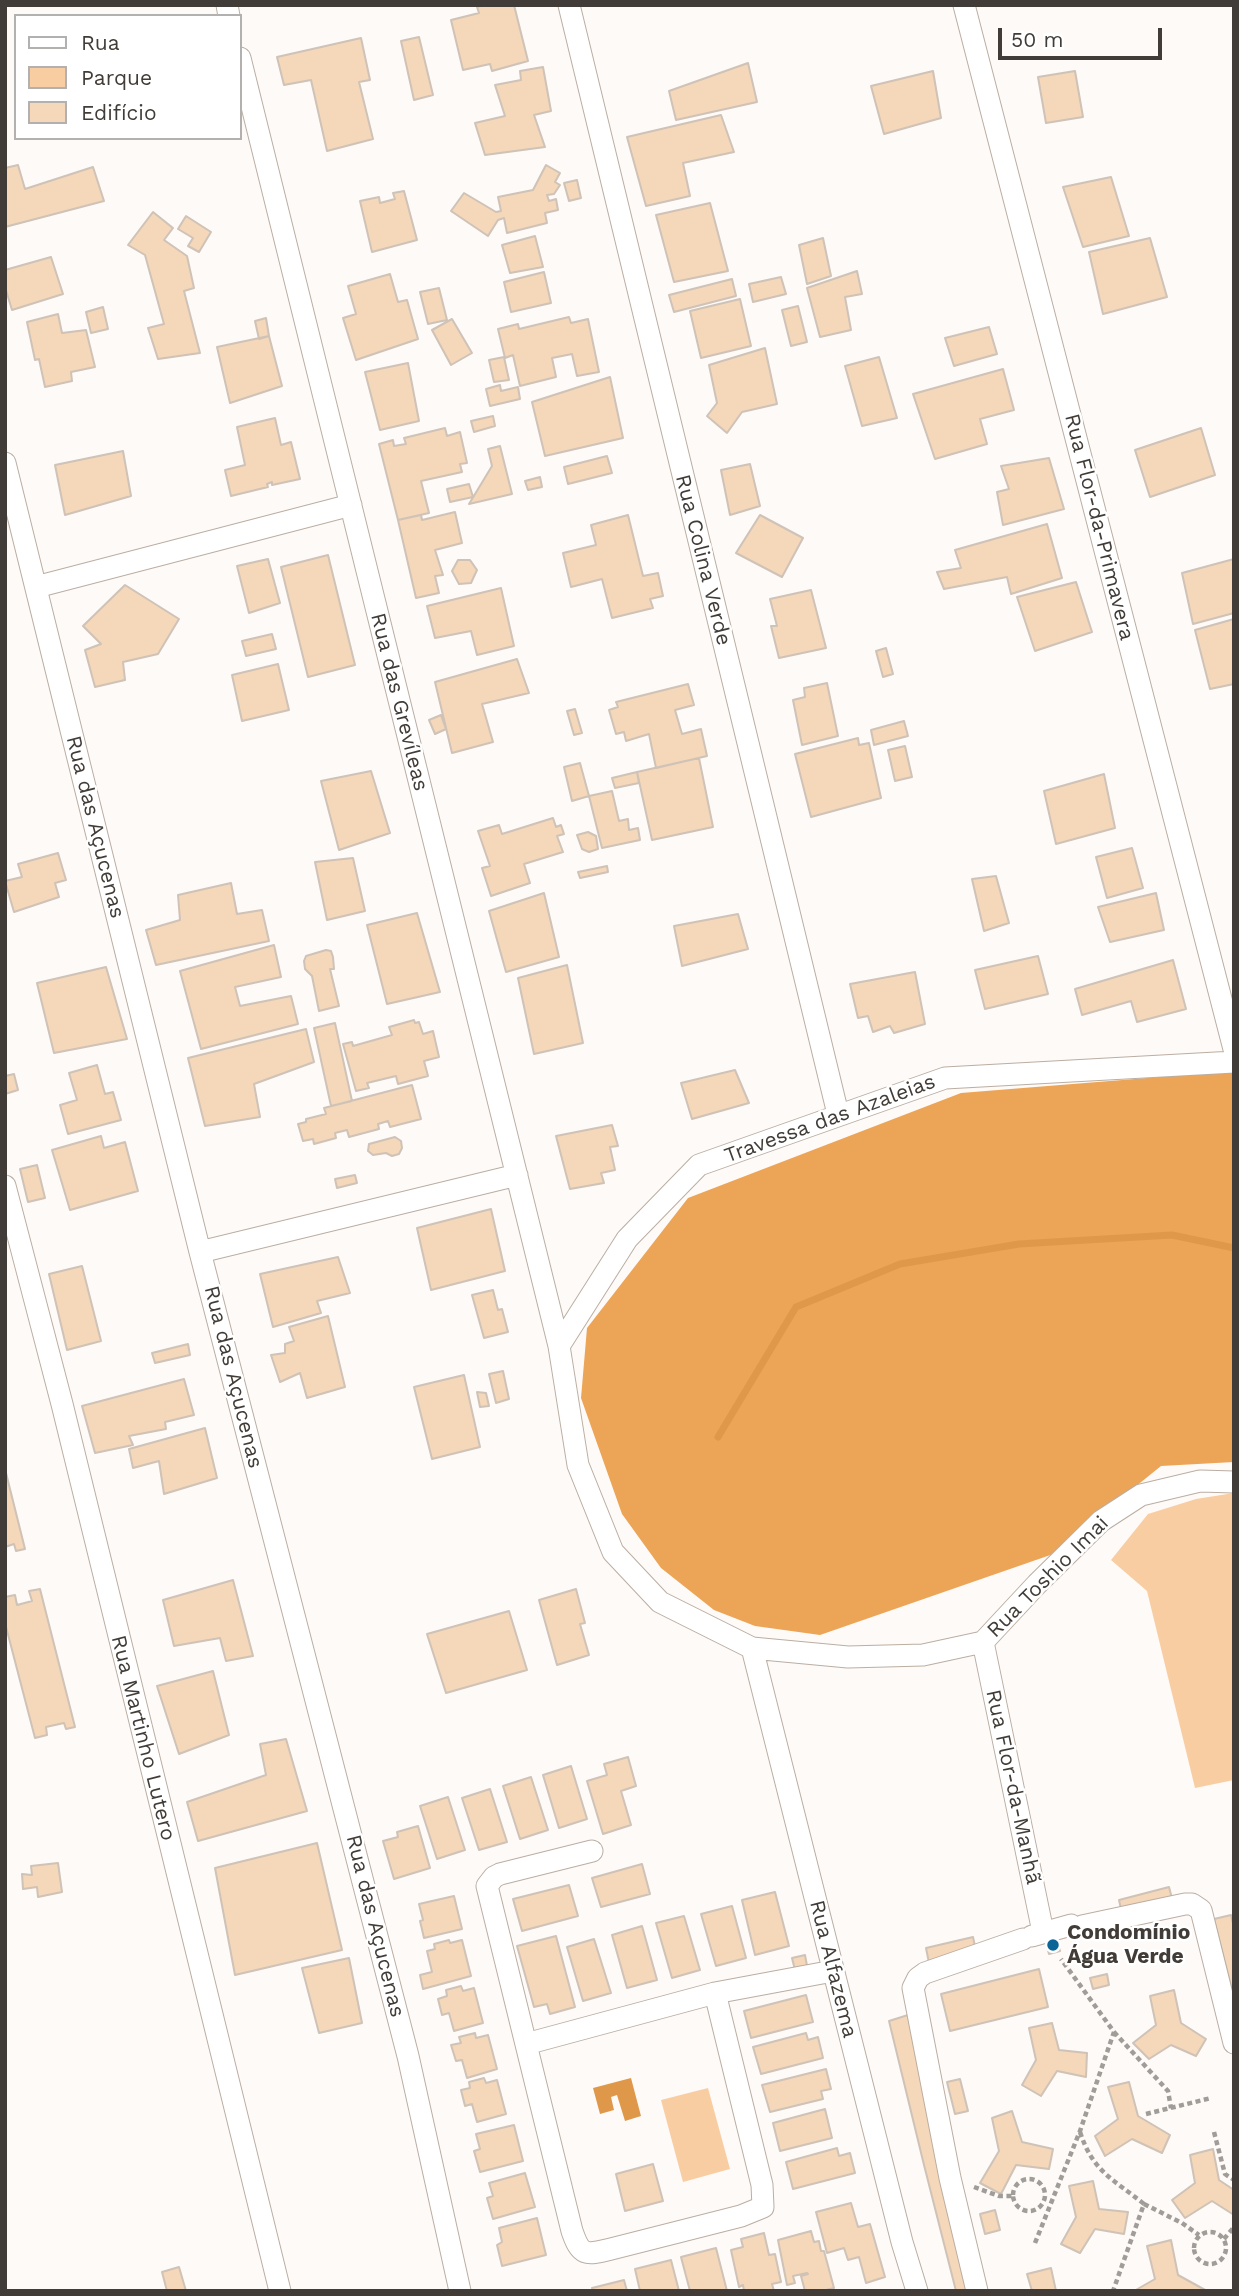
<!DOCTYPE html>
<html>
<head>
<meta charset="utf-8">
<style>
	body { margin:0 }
	#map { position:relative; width:1239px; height:2296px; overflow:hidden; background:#fdfaf8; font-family:"Work Sans",sans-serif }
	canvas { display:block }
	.frame { position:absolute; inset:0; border:7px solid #413c37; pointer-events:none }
	.legend { position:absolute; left:14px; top:14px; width:228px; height:126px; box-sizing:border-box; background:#fff; border:2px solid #b3b1af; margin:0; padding:9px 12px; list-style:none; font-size:21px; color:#413c37 }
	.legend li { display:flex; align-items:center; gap:14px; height:35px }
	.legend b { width:35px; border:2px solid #b3b1af }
	.scale { position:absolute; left:998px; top:28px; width:164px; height:32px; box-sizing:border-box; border:4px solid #413c37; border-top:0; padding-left:9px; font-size:21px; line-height:24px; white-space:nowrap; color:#413c37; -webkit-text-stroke:5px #fff; paint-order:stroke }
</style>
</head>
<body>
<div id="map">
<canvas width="1239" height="2296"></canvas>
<div class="frame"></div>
<ul class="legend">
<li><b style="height:9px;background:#fff"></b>Rua</li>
<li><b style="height:19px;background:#f9cda2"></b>Parque</li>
<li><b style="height:19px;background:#f5d7ba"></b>Edifício</li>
</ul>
<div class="scale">50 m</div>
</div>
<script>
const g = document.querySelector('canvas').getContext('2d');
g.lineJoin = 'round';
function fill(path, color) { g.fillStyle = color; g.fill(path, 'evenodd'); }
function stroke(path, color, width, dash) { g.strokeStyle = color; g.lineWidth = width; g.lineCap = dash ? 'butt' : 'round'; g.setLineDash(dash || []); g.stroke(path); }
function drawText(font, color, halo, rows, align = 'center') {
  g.font = font + ' "Work Sans",sans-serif'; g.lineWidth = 5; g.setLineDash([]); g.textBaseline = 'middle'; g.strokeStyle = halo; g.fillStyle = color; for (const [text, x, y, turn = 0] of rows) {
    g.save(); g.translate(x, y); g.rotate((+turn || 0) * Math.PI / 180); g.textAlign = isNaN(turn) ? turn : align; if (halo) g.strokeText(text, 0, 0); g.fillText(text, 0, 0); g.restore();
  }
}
fill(new Path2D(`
	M1234 1493V1780L1195 1788 1147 1591 1111 1560 1148 1514 1196 1499Z
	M708 2088 730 2169 683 2182 661 2100Z`), '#f9cda2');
fill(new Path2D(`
	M1234 1071V1462L1161 1466 1083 1529 1059 1552 820 1635 755 1626 714 1610 661 1568 622 1514 581 1398 587 1328 688 1198 961 1093Z`), '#eca457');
fill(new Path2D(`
	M631 2078 641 2116 625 2121 617 2095 611 2097 614 2110 600 2114 593 2088Z`), '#df984a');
stroke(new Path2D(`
	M718 1437 796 1307 900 1264 1019 1244 1172 1235 1234 1248`), '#df984a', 7);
const building = new Path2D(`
	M484 5H514L528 61 492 71 490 64 463 70 451 20 479 13 477 7Z
	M419 37 433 95 414 100 401 41Z
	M361 38 370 80 359 82 373 139 327 151 311 80 284 85 277 57Z
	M748 63 757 102 676 120 669 91Z
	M543 67 551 111 534 115 545 147 485 155 475 123 505 116 495 85 521 80 520 71Z
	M933 71 941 118 884 134 871 86Z
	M1075 71 1083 117 1046 123 1038 77Z
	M721 115 734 152 683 163 690 196 646 206 627 137Z
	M18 165 25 189 93 167 104 201 5 227V168Z
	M546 165 560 173 555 182 560 185 554 194 547 195 549 201 556 199 558 210 545 213 547 223 507 233 504 218 498 220 488 236 451 211 464 193 496 212 501 211 498 197 533 190Z
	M1111 177 1129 236 1083 247 1063 187Z
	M577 180 581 198 569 201 564 183Z
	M404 191 417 240 372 252 360 201 379 197 380 203 395 199 393 193Z
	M710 203 728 271 674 282 656 215Z
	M153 212 173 228 164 240 187 256 194 288 184 291 200 353 158 359 148 328 164 324 145 255 128 245Z
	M186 216 211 232 199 252 188 246 193 238 178 229Z
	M535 236 543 267 510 273 502 245Z
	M823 238 831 276 807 284 799 245Z
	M1150 238 1167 297 1103 314 1089 252Z
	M51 257 63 294 12 310 5 287V270Z
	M857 271 862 294 845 297 851 330 820 337 807 288Z
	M544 272 551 303 511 312 504 282Z
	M390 274 398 302 407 300 418 339 356 360 343 318 356 314 348 286Z
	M781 277 786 294 753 302 749 284Z
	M732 279 736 296 674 312 669 295Z
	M439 288 447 320 428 324 420 292Z
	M740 299 751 346 701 358 690 311Z
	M798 306 807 342 791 346 782 310Z
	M103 307 108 329 91 333 86 312Z
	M58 314 62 333 86 330 95 367 71 372 72 381 45 387 39 359 35 360 27 322Z
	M569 317 571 323 588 319 599 372 577 376 572 354 552 358 556 377 520 386 513 355 505 358 498 329 518 324 519 329Z
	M266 318 269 336 259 339 255 321Z
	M452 319 472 353 451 365 432 330Z
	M989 327 997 354 954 366 945 338Z
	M269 336 282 386 230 403 217 347Z
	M765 348 777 404 742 412 727 433 707 416 717 403 709 365Z
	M504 357 509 380 494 382 489 360Z
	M879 357 897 418 862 426 845 366Z
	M408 363 419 421 380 430 365 372Z
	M1003 369 1014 410 980 419 987 444 935 459 913 394Z
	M610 377 623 438 545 456 532 402Z
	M500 385 501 391 518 387 520 399 490 406 486 389Z
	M493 416 495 426 474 432 471 421Z
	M275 418 281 445 291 442 300 479 272 485V482L267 484 268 487 231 496 225 470 245 465 237 427Z
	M445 428 447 436 460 432 467 463 460 464 462 472 421 481 429 513 398 520 379 444 393 440 394 446 406 444 404 438Z
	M1201 428 1215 475 1150 497 1135 450Z
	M500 446 512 494 469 504 492 466 488 449Z
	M123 451 131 496 65 515 55 465Z
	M607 456 612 473 568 484 564 467Z
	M1049 458 1064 509 1003 525 997 492 1009 489 1001 466Z
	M750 464 760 506 730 515 721 470Z
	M540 477 542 487 528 490 525 481Z
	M469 484 473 497 450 502 447 489Z
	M455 512 462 543 435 550 443 575 435 576 439 593 416 598 398 520 421 515 422 520Z
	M628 515 643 576 658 573 663 596 650 599 653 608 612 618 602 579 571 587 563 553 596 545 591 525Z
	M760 515 803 538 782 577 736 553Z
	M1047 524 1062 578 1011 594 1007 577 944 589 937 572 961 568 955 550Z
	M328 555 355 665 308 677 281 567Z
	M268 559 280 603 249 613 237 566Z
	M1234 559V613L1193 624 1182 573Z
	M458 560H470L477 570 471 583 459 584 452 571Z
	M1076 582 1092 632 1035 651 1017 597Z
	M125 585 179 619 158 654 123 662 125 680 95 687 85 650 101 644 83 626Z
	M501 588 514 646 477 655 471 631 435 638 427 606Z
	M811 590 826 648 779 658 771 626H777L770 599Z
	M1234 619V684L1210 689 1195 630Z
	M272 634 276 649 246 656 242 641Z
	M886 648 893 674 883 677 876 651Z
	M517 659 529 693 482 704 493 742 452 753 435 682Z
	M278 664 289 710 242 721 232 675Z
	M827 683 838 736 802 745 793 700 805 697 804 688Z
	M688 684 694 705 675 710 682 734 701 729 707 756 656 768 649 734 626 741 624 732 616 734 609 710 618 707 616 702Z
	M575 709 582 733 574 735 567 711Z
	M441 715 446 729 435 734 429 720Z
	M904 721 908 736 874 745 871 730Z
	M858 738 859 745 869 743 881 798 811 817 795 754Z
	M905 746 912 777 895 781 888 750Z
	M699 758 713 827 652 840 637 772Z
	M580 763 589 796 572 801 564 767Z
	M371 771 390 833 339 850 321 781Z
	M637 772 639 783 615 788 612 778Z
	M1104 774 1115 828 1056 844 1044 791Z
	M612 791 619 821 628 819 629 830 638 828 640 840 602 848 589 796Z
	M553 818 556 827 561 825 564 834 557 836 563 852 524 864 530 883 491 896 482 868 490 866 478 831 499 825 502 834Z
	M588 832 596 836 598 849 589 852 582 849 577 835Z
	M1132 848 1143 888 1107 898 1096 857Z
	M58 853 66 880 55 883 59 897 14 912 5 881 22 877 18 864Z
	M353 858 365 911 327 920 315 862Z
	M607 866 608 872 580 878 578 872Z
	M996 876 1009 923 984 931 972 879Z
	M231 883 237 914 262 910 269 941 156 965 146 930 180 920 178 895Z
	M544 893 559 957 506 972 489 911Z
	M1156 893 1164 930 1110 942 1098 907Z
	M417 913 440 992 387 1004 367 925Z
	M738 914 748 949 682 966 674 926Z
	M274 945 281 977 235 987 240 1006 291 996 298 1024 201 1049 180 971Z
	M326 950 331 951 333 957 334 969H330L339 1006 319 1011 312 976 305 969 304 961 306 956Z
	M1038 956 1048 994 985 1009 975 970Z
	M1173 960 1186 1009 1137 1022 1131 1001 1082 1015 1075 989Z
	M567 965 583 1043 534 1054 518 978Z
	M106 967 127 1039 54 1053 37 983Z
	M915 972 925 1024 894 1033 890 1026 873 1032 868 1016 858 1018 850 984Z
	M414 1020 415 1023 419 1022 423 1034 433 1031 439 1057 424 1061 428 1076 398 1084 396 1076 367 1083 369 1088 356 1091 343 1044 352 1042 353 1046 392 1035 389 1027Z
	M335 1023 352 1101 331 1106 314 1028Z
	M306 1029 314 1062 254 1084 260 1117 205 1126 188 1058Z
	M97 1065 105 1094 113 1092 121 1120 68 1134 60 1105 77 1100 69 1073Z
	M735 1070 749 1103 692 1119 681 1083Z
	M14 1074 18 1090 5 1094V1076Z
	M412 1085 421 1119 390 1127 388 1121 378 1124 379 1129 349 1137 347 1130 335 1133 336 1138 314 1144 313 1139 303 1141 298 1124 306 1122V1119L326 1114 324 1108Z
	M612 1125 618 1146 610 1147 615 1170 601 1173 604 1183 570 1189 556 1136Z
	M101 1136 104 1148 125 1142 138 1191 70 1210 52 1150Z
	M395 1137 401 1141 402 1148 399 1154 392 1156 386 1153 373 1155 368 1151 369 1144Z
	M37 1165 45 1198 28 1202 20 1169Z
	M355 1175 357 1183 337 1188 335 1179Z
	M491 1209 505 1271 431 1290 417 1228Z
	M338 1257 350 1293 317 1301 321 1313 273 1327 260 1274Z
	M82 1266 101 1341 67 1350 49 1274Z
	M493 1290 498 1310 502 1309 508 1332 484 1338 472 1295Z
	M328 1316 345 1387 307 1398 300 1373 280 1382 271 1355 285 1353V1344L294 1341 289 1327Z
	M188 1344 190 1355 155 1363 152 1353Z
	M503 1371 509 1399 496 1403 489 1374Z
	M464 1375 480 1447 432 1459 414 1387Z
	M184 1379 194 1415 165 1422 166 1429 129 1436 133 1445 95 1453 82 1406Z
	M477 1392 486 1393 489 1406 480 1407Z
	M205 1428 217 1478 164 1494 159 1461 133 1468 129 1449Z
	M5 1469 25 1549 16 1551 14 1544 5 1547Z
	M233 1580 253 1656 226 1661 220 1638 174 1646 163 1600Z
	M40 1589 75 1727 66 1729 64 1723 46 1727 47 1735 35 1738 5 1623V1597L15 1595 17 1605 32 1601 29 1591Z
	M576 1589 585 1623 580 1624 589 1655 557 1665 539 1600Z
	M509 1611 527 1670 446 1693 427 1634Z
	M213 1671 229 1735 179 1754 157 1686Z
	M286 1739 307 1811 198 1841 187 1802 266 1775 260 1744Z
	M628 1757 636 1786 621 1791 631 1825 603 1834 587 1781 607 1775 604 1764Z
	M571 1766 587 1819 559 1828 543 1775Z
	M531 1777 548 1830 520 1839 503 1786Z
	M490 1789 507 1842 479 1850 462 1798Z
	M448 1797 465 1850 437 1859 420 1806Z
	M418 1826 430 1868 394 1879 383 1841 398 1837 397 1832Z
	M317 1843 342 1950 235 1975 215 1868Z
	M58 1863 62 1892 38 1897 37 1887 23 1889 22 1874 32 1875 31 1866Z
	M642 1864 650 1894 601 1907 592 1878Z
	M569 1885 578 1916 522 1931 513 1899Z
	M1169 1887 1173 1902 1122 1914 1119 1900Z
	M775 1892 789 1946 755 1955 742 1900Z
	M454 1896 462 1929 424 1938 420 1921 423 1920 419 1904Z
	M732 1906 746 1958 716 1966 701 1914Z
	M1231 1915 1234 1928V1998L1214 1919Z
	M684 1916 700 1970 672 1978 656 1923Z
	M642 1926 657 1980 627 1988 612 1935Z
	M556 1936 575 2007 550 2014 547 2004 534 2007 517 1946Z
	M973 1937 976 1951 929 1963 926 1948Z
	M1056 1937 1060 1951 1049 1954 1045 1940Z
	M594 1939 611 1993 583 2001 567 1947Z
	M449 1940 450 1943 462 1940 471 1976 423 1989 420 1975 432 1972 427 1951 435 1949 434 1944Z
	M805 1955 808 1971 796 1974 792 1958Z
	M349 1958 362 2023 319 2033 302 1968Z
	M1039 1969 1048 2007 950 2031 941 1994Z
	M1107 1974 1109 1985 1093 1989 1090 1978Z
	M461 1986 463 1991 474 1988 483 2023 454 2031 449 2013 442 2015 438 1999 447 1996 446 1990Z
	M1174 1990 1181 2023 1206 2039 1196 2056 1171 2045 1149 2059 1133 2043 1156 2025 1150 1996Z
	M806 1995 813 2022 751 2038 744 2011Z
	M908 2015 975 2291H956L924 2165 889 2021Z
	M1052 2023 1059 2050 1087 2053 1086 2077 1057 2071 1041 2096 1022 2085 1036 2060 1029 2028Z
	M475 2033 476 2038 488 2035 497 2069 467 2078 462 2060 456 2061 451 2045 461 2043 459 2037Z
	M806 2033 808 2040 818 2037 823 2058 761 2074 753 2047Z
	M826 2069 831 2089 821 2091 823 2099 770 2112 762 2085Z
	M484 2078 486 2083 497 2080 506 2114 477 2122 472 2104 465 2106 461 2090 470 2088 469 2082Z
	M960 2079 968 2111 955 2114 947 2082Z
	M1129 2082 1138 2116 1170 2135 1162 2153 1132 2139 1105 2156 1095 2136 1118 2119 1108 2087Z
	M825 2109 832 2138 780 2151 773 2123Z
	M1012 2111 1022 2142 1053 2149 1049 2169 1016 2165 1001 2194 980 2183 999 2151 992 2118Z
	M514 2125 523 2161 480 2172 474 2151 480 2149 476 2134Z
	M837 2148 839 2156 850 2153 855 2173 793 2189 786 2162Z
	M1213 2149 1219 2180 1234 2190V2215L1212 2201 1185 2218 1172 2200 1195 2183 1190 2155Z
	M653 2164 663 2201 625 2211 616 2174Z
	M525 2173 535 2207 493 2219 487 2198 493 2196 489 2183Z
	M1093 2181 1099 2209 1128 2212 1124 2234 1095 2229 1080 2253 1061 2244 1076 2217 1069 2186Z
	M851 2203 858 2227 870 2224 885 2277 866 2283 859 2257 848 2260 844 2248 827 2253 816 2212Z
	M995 2210 1000 2230 985 2234 980 2214Z
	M537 2218 546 2255 502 2266 497 2245 502 2242 499 2228Z
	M811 2231 814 2242 819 2241 821 2251H824L834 2288 822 2291H805L801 2276 808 2274 807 2273 793 2276 795 2283 787 2285 778 2240Z
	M764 2233 769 2255 775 2254 781 2282 772 2284 774 2291H744L743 2285 739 2287 731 2250 743 2247 741 2239Z
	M1171 2240 1178 2275 1207 2291H1134L1155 2279 1147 2246Z
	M716 2248 727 2291H690L681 2257Z
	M671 2260 679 2291H640L635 2269Z
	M179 2267 186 2291H167L162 2272Z
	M1051 2268 1056 2291H1032L1027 2274Z
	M624 2280 627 2291H593L592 2288Z`);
fill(building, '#f5d7ba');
stroke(building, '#cfc2b6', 2);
const minor = new Path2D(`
	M227 5 229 16
	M569 5 838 1114
	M964 5 1234 1049
	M240 58 559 1346 578 1465 613 1552 660 1602 752 1648 848 1657 923 1655 983 1642
	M5 463 200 1252 408 2056 460 2291
	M36 587 351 505
	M5 1186 62 1404 280 2291
	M200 1252 517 1175
	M559 1346 627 1239 699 1165 945 1078 1234 1062
	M983 1642 1037 1584 1101 1521 1141 1495 1200 1481 1234 1482
	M983 1642 1043 1932
	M752 1648 902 2242 917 2291
	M592 1851 500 1874 494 1877 487 1886 572 2231C581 2257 586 2255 611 2249L741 2216 763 2207 762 2185 715 1993
	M1082 1926 1185 1904H1192L1201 1910 1234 2043
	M1032 1936 1071 1925
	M526 2044 715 1993 833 1971
	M977 2291 950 2178 913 1988 918 1978 925 1973 1023 1939`);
stroke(minor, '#bbaea2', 23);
stroke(new Path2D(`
	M1114 2032 1168 2091 1171 2108
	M1146 2114 1211 2098
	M1080 2132C1093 2172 1113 2179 1144 2204L1113 2291
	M1214 2132 1225 2174 1234 2180
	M1013 2195a16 16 0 1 1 32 0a16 16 0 1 1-32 0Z
	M974 2187 999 2196H1013
	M1144 2204 1182 2223 1199 2235
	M1194 2248a16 16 0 1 1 32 0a16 16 0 1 1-32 0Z
	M1224 2239 1234 2227
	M1035 2243 1080 2131 1114 2032 1061 1959`), '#a09c98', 4.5, [5, 3.5]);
stroke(minor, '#fff', 21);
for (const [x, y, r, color] of [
	[1053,1945,7,"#0a6696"]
]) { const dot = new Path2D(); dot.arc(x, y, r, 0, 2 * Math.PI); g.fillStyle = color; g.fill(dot); stroke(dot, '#fff', 2.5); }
drawText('21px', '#413c37', '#fff', [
	["Rua Flor-da-Primavera",1099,527,76],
	["Rua Colina Verde",703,560,76],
	["Rua das Grevíleas",399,702,76],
	["Rua das Açucenas",95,827,76],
	["Travessa das Azaleias",830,1119,-20],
	["Rua das Açucenas",233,1377,76],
	["Rua Toshio Imai",1048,1577,-45],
	["Rua Martinho Lutero",143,1738,76],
	["Rua Flor-da-Manhã",1013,1787,78],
	["Rua das Açucenas",375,1926,76],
	["Rua Alfazema",833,1969,76]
]);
drawText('bold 21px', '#413c37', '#fff', [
	["Condomínio",1067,1933],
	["Água Verde",1067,1957]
], 'left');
</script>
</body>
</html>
